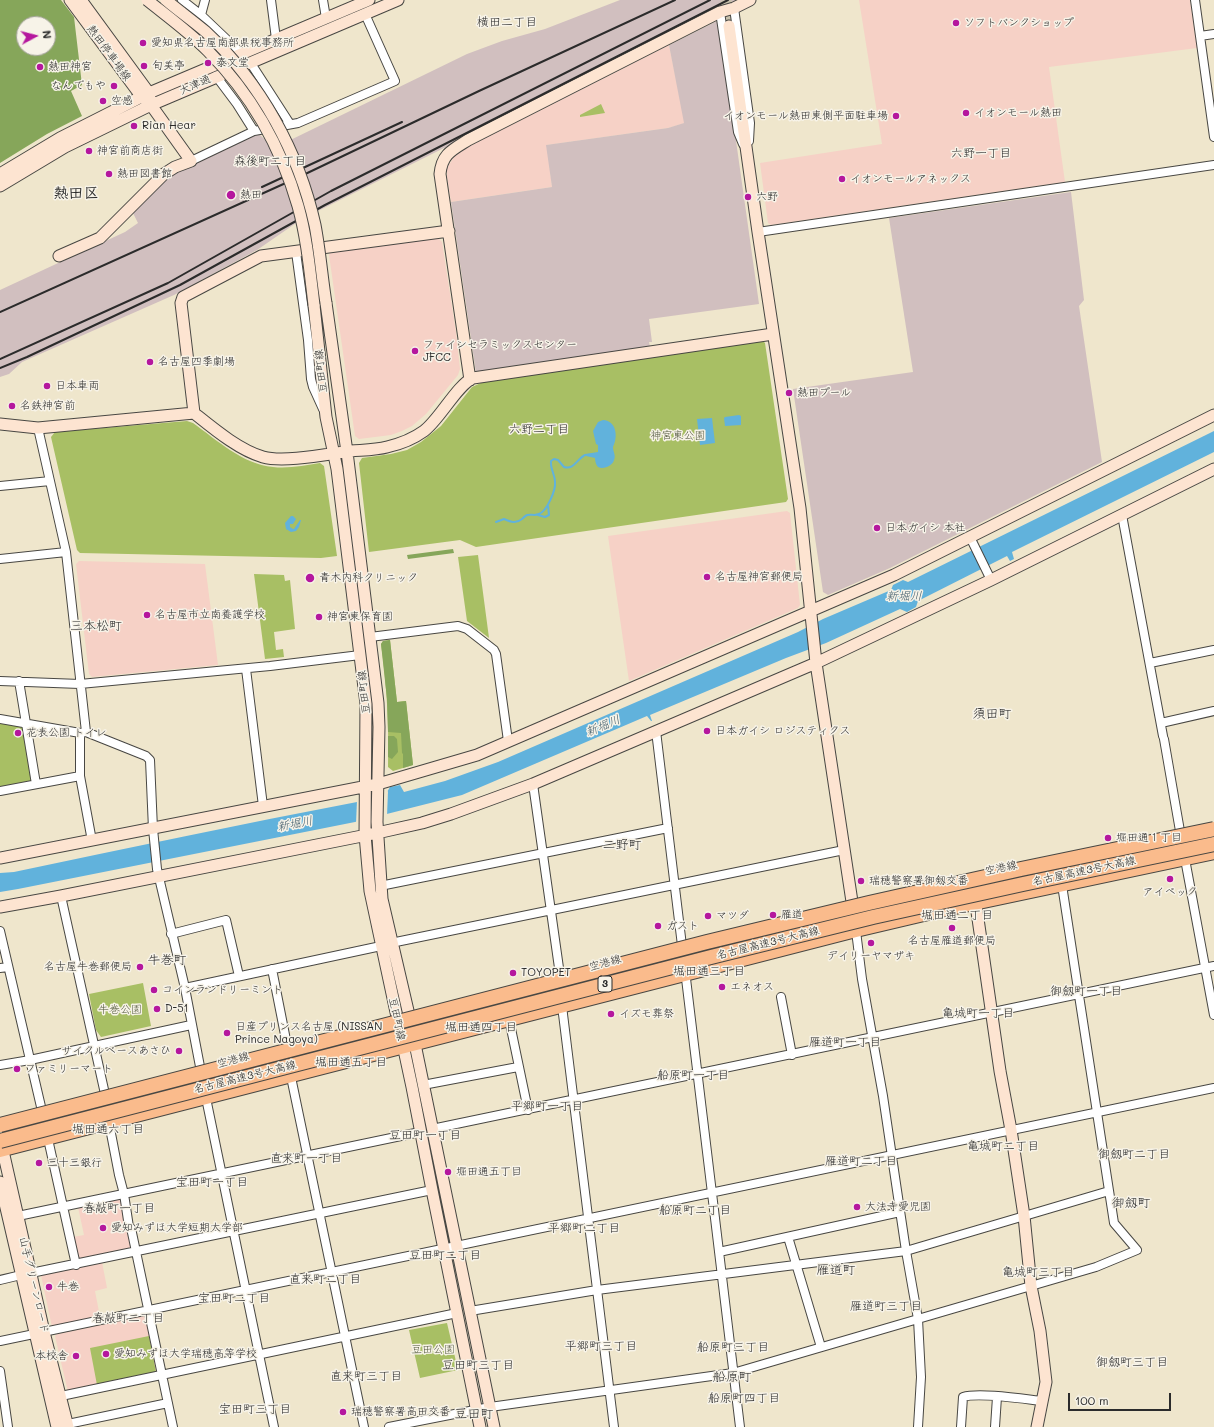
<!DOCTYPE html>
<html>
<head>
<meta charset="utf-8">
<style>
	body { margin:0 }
	#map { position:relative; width:1214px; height:1427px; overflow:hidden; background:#efe6cc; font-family:Mali,sans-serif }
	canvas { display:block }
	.north { position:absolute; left:16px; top:16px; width:40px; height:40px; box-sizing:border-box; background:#f7f3e8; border:1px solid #a5a39c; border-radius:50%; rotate:83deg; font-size:11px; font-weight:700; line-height:16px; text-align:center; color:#2b2b2b }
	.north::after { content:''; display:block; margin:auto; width:14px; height:18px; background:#b5179e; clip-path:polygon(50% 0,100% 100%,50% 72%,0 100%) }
	.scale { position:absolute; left:1068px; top:1393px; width:103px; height:18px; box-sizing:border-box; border:2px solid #2b2b2b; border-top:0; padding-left:5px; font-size:12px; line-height:14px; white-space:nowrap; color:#2b2b2b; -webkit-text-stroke:3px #f7f3e8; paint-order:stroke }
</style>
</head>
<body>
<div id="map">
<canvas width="1214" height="1427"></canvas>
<div class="north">N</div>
<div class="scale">100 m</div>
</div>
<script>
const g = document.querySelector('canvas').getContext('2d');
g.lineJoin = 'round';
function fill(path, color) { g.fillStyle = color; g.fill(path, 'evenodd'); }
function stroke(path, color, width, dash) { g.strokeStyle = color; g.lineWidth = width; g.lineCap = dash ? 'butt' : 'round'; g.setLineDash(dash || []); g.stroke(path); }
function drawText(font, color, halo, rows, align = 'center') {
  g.font = font + ' Mali,"Klee One",sans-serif'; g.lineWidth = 3; g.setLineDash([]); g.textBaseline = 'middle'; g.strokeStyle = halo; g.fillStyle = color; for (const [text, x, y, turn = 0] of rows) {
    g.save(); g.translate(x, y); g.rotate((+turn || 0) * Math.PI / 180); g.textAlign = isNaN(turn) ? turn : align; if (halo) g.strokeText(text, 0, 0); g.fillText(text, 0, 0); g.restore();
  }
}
fill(new Path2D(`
	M859 0H1190L1197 48 1049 67 1065 182 771 225 768 223 760 163 882 144Z
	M669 45 685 123 668 128 547 145 552 187 451 202 447 177V168L454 157 462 150Z
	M438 238 442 242 456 332 460 369 458 375 426 414 412 426 402 431 391 435 359 439 355 436 329 255 331 252Z
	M787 511 790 513 800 605 798 608 629 681 608 536Z
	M79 561 205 564 218 665 92 677 89 674 76 564Z
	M119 1199 122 1201 132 1250 78 1261 73 1237 84 1235 78 1207Z
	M102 1262 107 1288 95 1291 100 1317 52 1327 41 1275Z
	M144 1316 146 1317 158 1372 68 1392 55 1336 57 1334Z`), '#f6d1c6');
fill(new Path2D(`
	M620 0H740L302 219 257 250 174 295 22 362 9 374 0 377V290L125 232 138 223 132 211 170 173 258 133 274 148 467 54 502 41 545 29Z
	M719 20 759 304 649 319 652 342H649L650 347 476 373 451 202 552 187 546 145 668 128 684 123 669 45Z
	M1071 192 1084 300 1079 306 1102 462 890 568 828 595 823 592 793 389 913 372 889 218Z`), '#d1bfbf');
fill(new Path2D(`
	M601 104 605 113 580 117V115Z
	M763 341 765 343 788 499 786 502 476 547 460 540 369 552 359 463 362 458 391 454 407 450 421 442 441 426 472 387 483 382Z
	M187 421 193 423C217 440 242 464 273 467 289 469 305 465 320 463L324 466 337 556 321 558 80 553 77 550 51 437 55 432Z
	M478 555 489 638 467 621 458 557Z
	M254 574 284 575 285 581 290 580 295 629 274 632 276 650 283 649 284 657 265 659Z
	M390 640 397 702 406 701 413 765 393 771 388 767C389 724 387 687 381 644L383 641Z
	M0 722 22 726 23 728 32 780 30 782 0 788Z
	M143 983 151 1026 101 1037 96 1030 89 994Z
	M447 1323 458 1370 420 1378 409 1330Z
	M149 1336 156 1372 97 1385 90 1348Z`), '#a8bf64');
fill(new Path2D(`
	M0 0H61L74 17 82 85 71 91 82 116 47 134 0 163ZM24 24H48V48H24Z
	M453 549 454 553 408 559 407 555Z
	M390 640 397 702 406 701 413 765 403 768V754L402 753 401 733 388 732 387 699 381 644 383 641Z
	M388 736H394L397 739 398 752 392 759 388 757Z`), '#86a65a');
fill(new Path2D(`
	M739 415 741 416V425L725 426 724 418 725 417Z
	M712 418 715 443 700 445 697 419Z
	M603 420C617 421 618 437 613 447 613 452 616 455 614 460 613 465 604 470 598 467 596 465 595 461 595 458L586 456 585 454 598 452V445L596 444 593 431 598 422Z
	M1214 431V452L1012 552 1014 559 1010 561 1007 556 918 601 916 607 907 612 900 609 826 643 786 658 650 715 652 721H651L647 716 462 795 355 822 18 889 0 892V873L14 872C128 848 242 824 357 802L387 792 390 787 400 785 404 792 445 781 498 762 798 632 823 619 891 590 893 585 903 580 908 582Z
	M291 516H293L296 519 293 524H290V527L293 529H294L300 520H301L299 527 296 531 291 532 286 529 285 523Z`), '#61b2dc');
fill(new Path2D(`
	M388 791 387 816 356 824 357 800Z`), '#efe6cc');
stroke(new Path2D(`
	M538 515 545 517 549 515 548 506
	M496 522 504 519C511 522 516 524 522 519 523 518 525 516 527 515 531 514 535 516 539 514 547 511 556 490 555 482 555 474 550 469 551 461L554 459 558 460 564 467C574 470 577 459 585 455`), '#61b2dc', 2);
stroke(new Path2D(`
	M726 0 729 26`), '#c8c1ac', 11, [11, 5.5]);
const street = new Path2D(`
	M182 0 201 15 241 53
	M271 0 276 39
	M323 0 326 18
	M1195 0 1214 137
	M734 8 750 123 749 141
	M720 12 738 132 743 144
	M201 15 205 0
	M1200 36 1214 34
	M250 62 290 124
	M216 76 237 104 254 131
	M191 161 254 131 298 123 395 81 365 14
	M758 232 1214 165
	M296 252 308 340 311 379 313 387 323 409
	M38 428 66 552 86 732
	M0 486 50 481
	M1122 515 1163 736
	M970 537 991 580
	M0 559 66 552
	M370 637 458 626 467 629 494 650 496 654 508 741
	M1150 663 1214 650
	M246 669 263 806
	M0 681 80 684 270 666 360 655
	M19 681 36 784
	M0 719 80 733 86 732 146 756 150 760 153 829 157 869 185 988 206 1098 274 1427
	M1161 723 1214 711
	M656 731C685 963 712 1195 740 1427
	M80 733V776L92 841
	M1164 739 1180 831
	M533 784 560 975
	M0 791 80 776
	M1185 859 1214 1015
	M380 886 668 828
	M61 896 105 1094
	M0 931 42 1111
	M856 931 862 979 883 1096 906 1251 918 1319 921 1377 918 1427
	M171 934 226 920 239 976
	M391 943 844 850
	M0 968 8 967
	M272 969 287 1045
	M185 988 381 946
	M781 997 792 1055
	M562 1006 614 1427
	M509 1019 528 1110
	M0 1065 30 1060 191 1025
	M291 1077 364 1427
	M423 1085 518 1067
	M109 1123 119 1175 124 1194 129 1227 131 1228 173 1427
	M432 1129 1214 966
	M48 1139 76 1265
	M18 1216 420 1132
	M788 1237 821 1347
	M719 1252 900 1212
	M31 1273 432 1190
	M0 1280 21 1275
	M470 1311 597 1290 906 1251 1109 1191
	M0 1341 1214 1088
	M0 1371 8 1427
	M61 1396 457 1313
	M68 1424 168 1403
	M389 1427 490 1407 733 1373 1096 1267 1137 1250 1114 1223 1062 885
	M961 1427 963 1397C979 1392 1024 1399 1042 1401
	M995 1427 997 1397`);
const secondary = new Path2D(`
	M81 0 149 93 150 99
	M729 26 758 232 800 508 816 663 854 915
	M0 174 60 138 149 93 369 0
	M0 186 65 147 151 105 398 0
	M59 256 100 238 164 174 175 167 191 161 151 105 141 96 70 0
	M326 303 347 452 378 703 379 727 377 822 382 899 409 1015 494 1427
	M314 305 326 417 337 469 366 704 365 835 370 891 412 1087 432 1190 480 1427
	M470 380 440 174C442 154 452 150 468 140L720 12 734 8 750 0
	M194 413 181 303 183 297 261 256 449 231
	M0 424 38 428 194 413C214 429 239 450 263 457 284 463 328 454 351 451 363 450 376 450 387 447 400 444 413 439 424 431 440 419 457 385 473 378L773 334
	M0 858 378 784 477 755 894 575 1214 415
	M976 905 1000 1071 1011 1130 1024 1216 1031 1286 1040 1331 1046 1382 1037 1427
	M0 907 61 896 377 833 422 823 451 814 533 784 816 663 991 580 1214 469
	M0 1142 3 1151 44 1332 68 1427
	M0 1182 57 1427`);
const primary = new Path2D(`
	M0 1151 856 931 941 911 1214 853`);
stroke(street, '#484743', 10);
stroke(secondary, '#484743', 13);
stroke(primary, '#484743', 14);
stroke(street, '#fff', 8);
stroke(secondary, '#fde4d1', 11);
stroke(primary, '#fabb8c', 12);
stroke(new Path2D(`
	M262 187 402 122
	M0 312 299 177 479 91 675 0
	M0 359 168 283 331 191 710 0
	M0 368 27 357 180 285 325 205 728 0`), '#2b2b2b', 2);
const secondaryBridge = new Path2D(`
	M147 0C167 16 189 32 208 51 251 94 281 147 298 206 307 238 310 272 314 305
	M166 0C179 11 193 21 206 32 261 83 299 153 315 225 320 251 322 278 326 303`);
const highwayBridge = new Path2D(`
	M0 1125 707 942 869 903 1021 869 1214 829
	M0 1141 711 957 873 917 1023 884 1214 844`);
stroke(secondaryBridge, '#484743', 13, []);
stroke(highwayBridge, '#484743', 16, []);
stroke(secondaryBridge, '#fde4d1', 11);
stroke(highwayBridge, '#fabb8c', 14);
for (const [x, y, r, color] of [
	[956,23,4,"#b5179e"],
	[143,43,4,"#b5179e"],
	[208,63,4,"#b5179e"],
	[144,66,4,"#b5179e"],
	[40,67,4,"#b5179e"],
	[114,86,4,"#b5179e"],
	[103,101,4,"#b5179e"],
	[966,113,4,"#b5179e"],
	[896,116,4,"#b5179e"],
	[134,126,4,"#b5179e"],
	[89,151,4,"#b5179e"],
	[109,174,4,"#b5179e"],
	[842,179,4,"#b5179e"],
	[231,195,5,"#b5179e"],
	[748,197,4,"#b5179e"],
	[415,351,4,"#b5179e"],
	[150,362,4,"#b5179e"],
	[47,386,4,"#b5179e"],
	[789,393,4,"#b5179e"],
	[12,406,4,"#b5179e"],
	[877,528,4,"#b5179e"],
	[707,577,4,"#b5179e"],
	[310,578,5,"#b5179e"],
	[147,615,4,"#b5179e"],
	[319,617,4,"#b5179e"],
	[707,731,4,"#b5179e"],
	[18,733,4,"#b5179e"],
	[1108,838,4,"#b5179e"],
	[1170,879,4,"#b5179e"],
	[861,881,4,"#b5179e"],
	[773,915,4,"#b5179e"],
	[708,916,4,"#b5179e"],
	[658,926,4,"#b5179e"],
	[952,928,4,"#b5179e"],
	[871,943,4,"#b5179e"],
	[140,967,4,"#b5179e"],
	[513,973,4,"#b5179e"],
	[722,987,4,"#b5179e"],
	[154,990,4,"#b5179e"],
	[157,1009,4,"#b5179e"],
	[611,1014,4,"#b5179e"],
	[227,1033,4,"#b5179e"],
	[179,1051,4,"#b5179e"],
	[17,1069,4,"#b5179e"],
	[39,1163,4,"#b5179e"],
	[448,1172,4,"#b5179e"],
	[857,1207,4,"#b5179e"],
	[103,1228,4,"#b5179e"],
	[49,1287,4,"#b5179e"],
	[106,1354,4,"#b5179e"],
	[76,1356,4,"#b5179e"],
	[343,1412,4,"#b5179e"]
]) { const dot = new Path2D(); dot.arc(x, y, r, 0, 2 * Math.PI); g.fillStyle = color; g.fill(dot); stroke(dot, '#f7f3e8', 1.5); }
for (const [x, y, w] of [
	[605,984,14]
]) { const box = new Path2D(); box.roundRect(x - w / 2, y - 8, w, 16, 3); g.fillStyle = '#f7f3e8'; g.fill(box); stroke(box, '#2b2b2b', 1); }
drawText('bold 10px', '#2b2b2b', null, [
	["3",605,984]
]);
drawText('11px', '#2b2b2b', '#f7f3e8', [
	["ソフトバンクショップ",964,23],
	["愛知県名古屋南部県税事務所",151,43],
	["泰文堂",216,63],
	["旬美亭",152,66],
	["熱田神宮",48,67],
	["なんでもや",106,86,"right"],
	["空感",111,101],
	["イオンモール熱田",974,113],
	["イオンモール熱田東側平面駐車場",888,116,"right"],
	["Rian Hear",142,126],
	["神宮前商店街",97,151],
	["熱田図書館",117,174],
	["イオンモールアネックス",850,179],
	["熱田",240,195],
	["六野",756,197],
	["ファインセラミックスセンター",423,345],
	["JFCC",423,358],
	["名古屋四季劇場",158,362],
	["日本車両",55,386],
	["熱田プール",797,393],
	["名鉄神宮前",20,406],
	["日本ガイシ 本社",885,528],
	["名古屋神宮郵便局",715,577],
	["青木内科クリニック",319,578],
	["名古屋市立南養護学校",155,615],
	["神宮東保育園",327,617],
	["日本ガイシ ロジスティクス",715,731],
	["花表公園 トイレ",26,733],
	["堀田通１丁目",1116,838],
	["瑞穂警察署御剱交番",869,881],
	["アイペック",1170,892,"center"],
	["雁道",781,915],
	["マツダ",716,916],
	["ガスト",666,926],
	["名古屋雁道郵便局",952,941,"center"],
	["デイリーヤマザキ",871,956,"center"],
	["名古屋牛巻郵便局",132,967,"right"],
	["TOYOPET",521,973],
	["エネオス",730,987],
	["コインランドリーミント",162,990],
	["D-51",165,1009],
	["イズモ葬祭",619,1014],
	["日産プリンス名古屋 (NISSAN",235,1027],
	["Prince Nagoya)",235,1040],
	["サイクルベースあさひ",171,1051,"right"],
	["ファミリーマート",25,1069],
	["三十三銀行",47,1163],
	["堀田通五丁目",456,1172],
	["大法寺愛児園",865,1207],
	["愛知みずほ大学短期大学部",111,1228],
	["牛巻",57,1287],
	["愛知みずほ大学瑞穂高等学校",114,1354],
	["本校舎",68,1356,"right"],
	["瑞穂警察署高田交番",351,1412]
], 'left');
drawText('11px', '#2b2b2b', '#f7f3e8', [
	["熱田停車場線",109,53,54],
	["大津通",195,85,-24],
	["豆田町線",321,371,-96],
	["豆田町線",364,692,-96],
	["空港線",1001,868,-12],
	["名古屋高速3号大高線",1084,871,-12],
	["名古屋高速3号大高線",768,943,-14],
	["空港線",605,963,-15],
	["豆田町線",397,1019,78],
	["空港線",233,1060,-15],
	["名古屋高速3号大高線",245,1077,-14],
	["山手グリーンロード",34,1285,77]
]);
drawText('11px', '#50573c', '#f7f3e8', [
	["神宮東公園",678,436],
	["牛巻公園",120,1010],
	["豆田公園",433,1350]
]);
drawText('12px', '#2b2b2b', '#f7f3e8', [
	["横田二丁目",507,22],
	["六野一丁目",981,153],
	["森後町二丁目",270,161],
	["六野二丁目",539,429],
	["堀田通二丁目",957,915],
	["堀田通三丁目",709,971],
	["御劔町一丁目",1086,991],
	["亀城町一丁目",978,1013],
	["堀田通四丁目",481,1027],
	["雁道町一丁目",845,1042],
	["堀田通五丁目",351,1062],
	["船原町一丁目",693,1075],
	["平郷町一丁目",547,1106],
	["堀田通六丁目",108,1129],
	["豆田町一丁目",425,1135],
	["亀城町二丁目",1003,1146],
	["御劔町二丁目",1134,1154],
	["直来町一丁目",306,1158],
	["雁道町二丁目",861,1161],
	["宝田町一丁目",212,1182],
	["春敲町一丁目",119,1208],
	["船原町二丁目",695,1210],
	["平郷町二丁目",584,1228],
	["豆田町二丁目",445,1255],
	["亀城町三丁目",1038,1272],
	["直来町二丁目",325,1279],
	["宝田町二丁目",234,1298],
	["雁道町三丁目",886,1306],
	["春敲町二丁目",128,1318],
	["平郷町三丁目",601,1346],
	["船原町三丁目",733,1347],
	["御劔町三丁目",1132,1362],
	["豆田町三丁目",478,1365],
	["直来町三丁目",366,1376],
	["船原町四丁目",744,1398],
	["宝田町三丁目",255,1409]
]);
drawText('italic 12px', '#3e5a69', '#f7f3e8', [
	["新堀川",904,596],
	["新堀川",603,726,-23],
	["新堀川",295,824,-11]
]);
drawText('13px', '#2b2b2b', '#f7f3e8', [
	["三本松町",96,626],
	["須田町",992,714],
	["二野町",622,845],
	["牛巻町",167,960],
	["御劔町",1131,1203],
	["雁道町",836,1270],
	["船原町",732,1377],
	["豆田町",474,1414]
]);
drawText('bold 15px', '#2b2b2b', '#f7f3e8', [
	["熱田区",76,193]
]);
</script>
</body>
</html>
